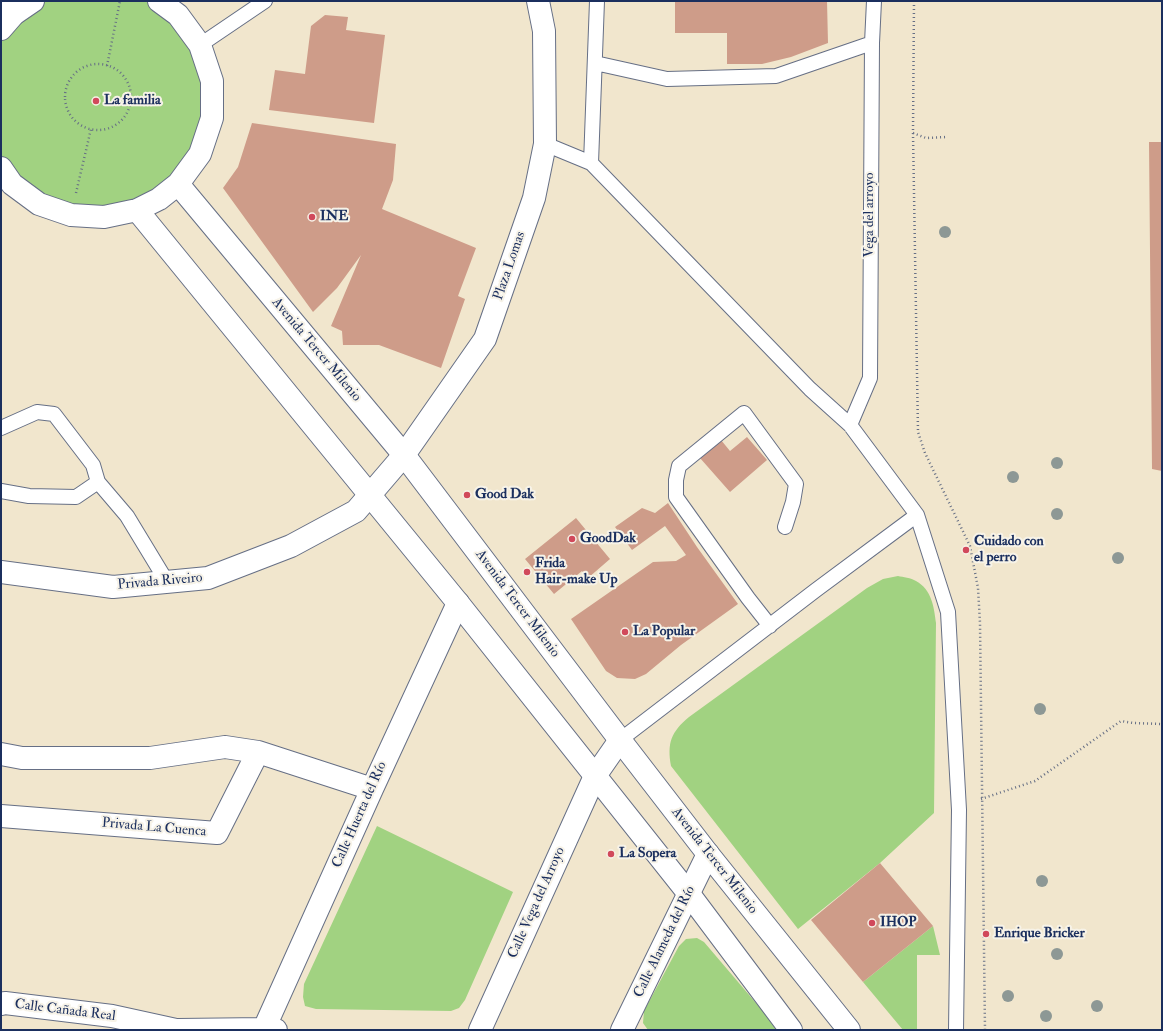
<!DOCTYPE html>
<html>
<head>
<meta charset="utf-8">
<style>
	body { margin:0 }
	#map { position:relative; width:1163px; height:1031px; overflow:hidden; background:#f1e6cd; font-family:"IM FELL Double Pica",serif }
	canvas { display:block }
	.frame { position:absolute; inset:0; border:2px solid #1b2f5e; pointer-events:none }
</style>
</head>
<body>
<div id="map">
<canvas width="1163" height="1031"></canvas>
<div class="frame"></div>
</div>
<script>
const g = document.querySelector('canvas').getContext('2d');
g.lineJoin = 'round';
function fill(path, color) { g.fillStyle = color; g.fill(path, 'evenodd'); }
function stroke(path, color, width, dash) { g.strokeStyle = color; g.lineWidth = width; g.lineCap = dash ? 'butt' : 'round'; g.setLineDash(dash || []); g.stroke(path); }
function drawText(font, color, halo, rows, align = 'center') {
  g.font = font + ' "IM FELL Double Pica",serif'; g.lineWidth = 4; g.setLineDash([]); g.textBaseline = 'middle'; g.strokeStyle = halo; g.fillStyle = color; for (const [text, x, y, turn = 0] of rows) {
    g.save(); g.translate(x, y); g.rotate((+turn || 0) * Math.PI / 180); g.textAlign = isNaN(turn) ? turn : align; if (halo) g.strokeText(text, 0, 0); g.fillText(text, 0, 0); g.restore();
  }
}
fill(new Path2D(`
	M45 1H146L176 21 197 49 208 115 176 177 154 193 118 208 86 209 54 200 18 176 1 156V43C10 23 28 13 45 1Z
	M898 576C903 577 911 578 916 581 932 590 934 607 936 623L934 813 880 863 798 929 671 766C667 743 671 732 689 717L867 588 883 579Z
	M377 826 513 892 465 1000 459 1008 451 1011 316 1009 305 1006 303 997 304 984Z
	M933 926 940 955H917V1030H903L863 982Z
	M697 938 704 942 773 1023 776 1030H648L643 1023 644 1011 679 946 686 939Z`), '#a1d281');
fill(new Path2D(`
	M675 1H827L828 43 791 57 762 64H727V33H675Z
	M325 15 348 17 346 30 385 35 374 123 269 110 275 70 305 74 311 26Z
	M252 123 396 144 393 180 382 209 476 248 458 296 465 299 441 368 379 345H343L342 331 331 326 361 255 337 288 313 312 223 188 238 167Z
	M1149 142H1162V471L1152 469Z
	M747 437 767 460 730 492 700 458 721 440 730 451Z
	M668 503 697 547 738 604 681 645 646 674 635 679 617 678 606 671 571 619 653 562 676 561 686 555 665 526 632 550 615 527 642 508 655 513Z
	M576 518 610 559 588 578 582 571 554 594 525 559Z
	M880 863 933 926 863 982 811 920Z`), '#ce9c89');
const service = new Path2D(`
	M200 45 265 1
	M595 63 667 79 776 76 872 43
	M545 144 591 163 810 389 850 425 917 515 948 612 959 810 956 1030
	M591 163 597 1
	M850 425 870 378 872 43 874 1
	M1 428 37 412 54 414 93 465 98 482 76 497 29 496 1 491
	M98 482 127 516 167 582
	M770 626 748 598 676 497V480L679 466 744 413 796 484 793 502 785 527
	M620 740 816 590 917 515`);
const minor = new Path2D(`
	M4 1 14 14
	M1 572 113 587 208 578 291 546 356 511 404 455 485 339 534 198 545 144 544 31 538 1
	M1 754 22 758H150L225 747 258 752 372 789
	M1 816 217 833 258 752
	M1 1004 5 1003 112 1016 176 1030
	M264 1029 372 789 458 603
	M178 1030 264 1029 276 1030
	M480 1030 595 776 620 740
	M622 1030 708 854`);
const tertiary = new Path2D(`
	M1 29 14 14 33 1
	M1 168 12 184 39 204 71 215 104 217 137 210 159 199 178 184 200 154 212 118V81L200 45 178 15 159 1
	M178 184 404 455 620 740 708 854 849 1030
	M137 210 458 603 689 894 791 1030`);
stroke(service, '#666f85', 16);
stroke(minor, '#666f85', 24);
stroke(tertiary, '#666f85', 24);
stroke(new Path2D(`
	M914 1 913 133 918 432 925 453 970 546 978 588 980 623 985 1030
	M65 97a33 33 0 1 1 66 0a33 33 0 1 1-66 0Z
	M107 66 120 1
	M913 133 926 138 947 137
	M76 193 91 129
	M981 799 1035 781 1121 721 1133 723 1162 724`), '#666f85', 2.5, [1, 3]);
stroke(service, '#fff', 14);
stroke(minor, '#fff', 22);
stroke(tertiary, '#fff', 22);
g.fillStyle = '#8d9895';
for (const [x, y] of [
	[945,232],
	[1057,463],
	[1013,477],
	[1057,514],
	[1118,558],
	[1040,709],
	[1042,881],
	[1057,954],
	[1008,996],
	[1097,1006],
	[1046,1016]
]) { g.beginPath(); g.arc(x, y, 6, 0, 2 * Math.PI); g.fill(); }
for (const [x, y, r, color] of [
	[96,101,4,"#d1495b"],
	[312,217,4,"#d1495b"],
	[467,495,4,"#d1495b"],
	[572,539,4,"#d1495b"],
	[966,550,4,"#d1495b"],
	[527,572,4,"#d1495b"],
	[625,632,4,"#d1495b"],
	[611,854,4,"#d1495b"],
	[872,923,4,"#d1495b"],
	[986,934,4,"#d1495b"]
]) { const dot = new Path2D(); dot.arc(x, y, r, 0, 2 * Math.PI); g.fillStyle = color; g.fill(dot); stroke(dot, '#f7f3e8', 1.5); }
drawText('bold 14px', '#1b2f5e', '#f7f3e8', [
	["La familia",104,101],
	["INE",320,217],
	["Good Dak",475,495],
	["GoodDak",580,539],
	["Cuidado con",974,542],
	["el perro",974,558],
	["Frida",535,564],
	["Hair-make Up",535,580],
	["La Popular",633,632],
	["La Sopera",619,854],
	["IHOP",880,923],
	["Enrique Bricker",994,934]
], 'left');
drawText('14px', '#1b2f5e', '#f7f3e8', [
	["Vega del arroyo",870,215,-90],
	["Plaza Lomas",510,266,-71],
	["Avenida Tercer Milenio",316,350,50],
	["Privada Riveiro",160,582,-5],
	["Avenida Tercer Milenio",517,604,53],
	["Calle Huerta del Río",360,815,-66],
	["Privada La Cuenca",154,828,5],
	["Avenida Tercer Milenio",714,861,52],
	["Calle Vega del Arroyo",537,903,-66],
	["Calle Alameda del Río",665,942,-64],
	["Calle Cañada Real",65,1011,7]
]);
</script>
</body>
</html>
